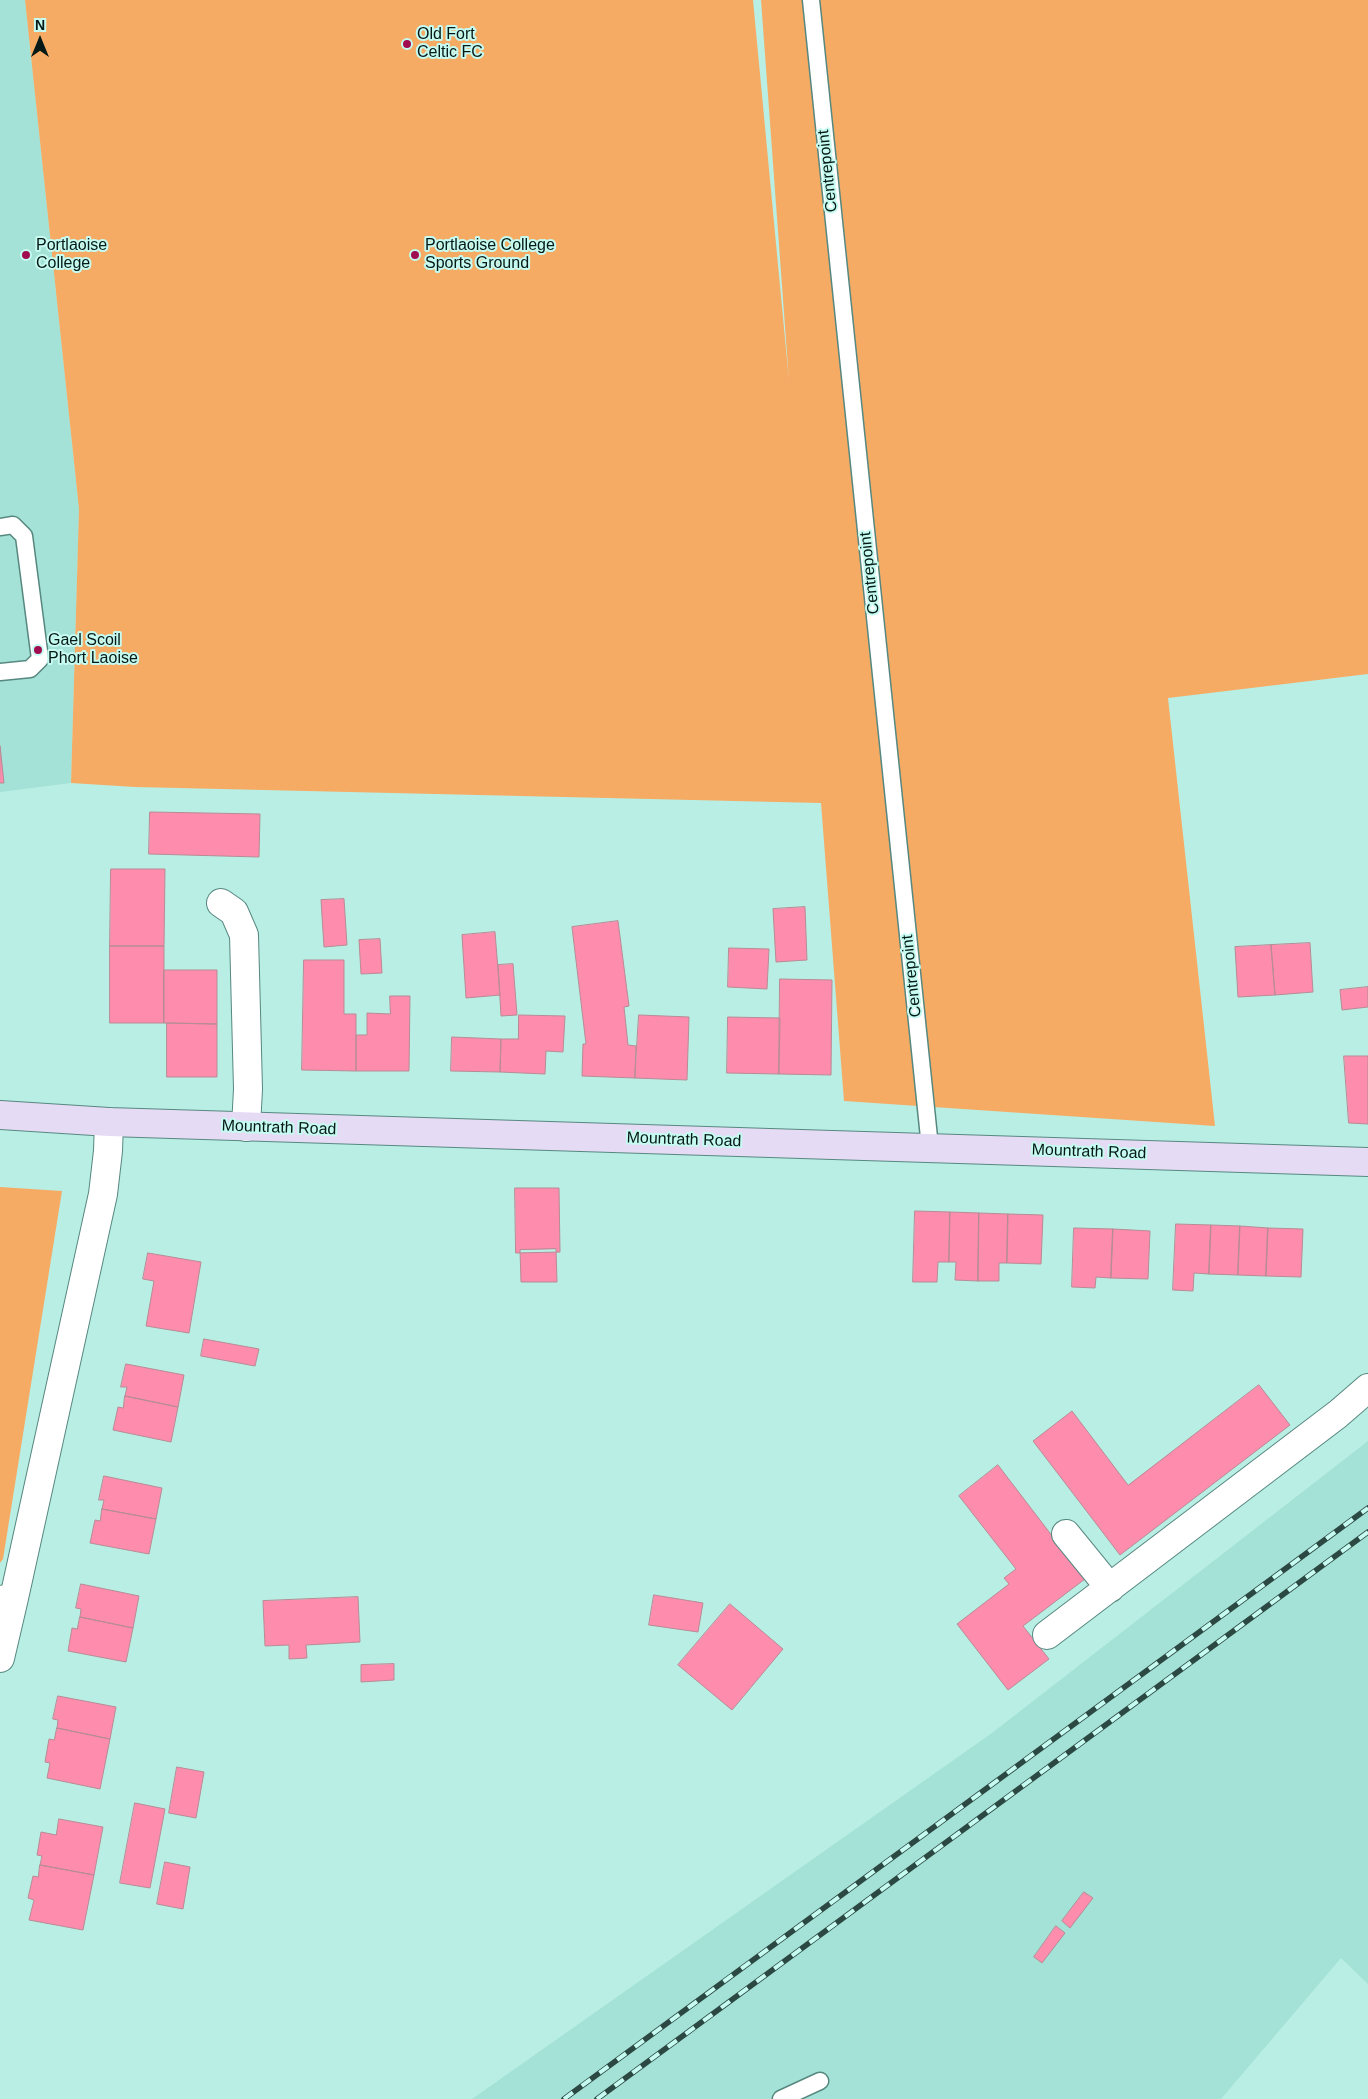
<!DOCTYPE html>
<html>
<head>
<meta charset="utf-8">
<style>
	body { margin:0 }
	#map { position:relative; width:1368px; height:2099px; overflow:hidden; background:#b9eee4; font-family:Arial,sans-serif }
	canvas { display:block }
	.north { position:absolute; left:15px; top:15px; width:50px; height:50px; -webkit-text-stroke:4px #c6fbf1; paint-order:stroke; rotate:0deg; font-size:14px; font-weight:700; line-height:20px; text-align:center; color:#051916 }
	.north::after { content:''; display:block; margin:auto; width:18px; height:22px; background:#051916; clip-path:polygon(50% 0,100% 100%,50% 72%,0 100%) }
</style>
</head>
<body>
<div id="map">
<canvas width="1368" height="2099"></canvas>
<div class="north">N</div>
</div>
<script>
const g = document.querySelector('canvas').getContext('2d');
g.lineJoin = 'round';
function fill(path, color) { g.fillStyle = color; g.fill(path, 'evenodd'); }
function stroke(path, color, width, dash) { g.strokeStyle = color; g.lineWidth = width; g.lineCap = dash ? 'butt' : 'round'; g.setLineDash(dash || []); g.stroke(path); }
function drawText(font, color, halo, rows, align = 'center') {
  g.font = font + ' Arial,sans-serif'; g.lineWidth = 4; g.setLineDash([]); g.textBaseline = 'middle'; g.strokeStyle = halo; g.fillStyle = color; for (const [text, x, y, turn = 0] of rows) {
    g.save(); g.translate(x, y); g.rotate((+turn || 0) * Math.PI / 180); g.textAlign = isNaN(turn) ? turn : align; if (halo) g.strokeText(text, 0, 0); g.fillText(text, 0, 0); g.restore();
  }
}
fill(new Path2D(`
	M0 0H25L79 509 71 783 0 792Z
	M1368 1441V1984L1341 1958 1221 2099H472L992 1733Z`), '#a4e1d6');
fill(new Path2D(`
	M25 0H753L789 381 761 0H1368V674L1168 698 1215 1126 844 1101 821 803 135 787 71 783 79 509Z
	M0 1187 62 1191 3 1559 0 1563Z`), '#f6ab64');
const building = new Path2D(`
	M0 746 4 783H0Z
	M150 812 260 814 259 857 149 854Z
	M111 869H165L164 946H110Z
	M344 899 347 945 324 947 321 900Z
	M805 907 807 960 776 962 773 909Z
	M618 921 629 1006 624 1007 628 1045 636 1046 635 1078 582 1076 583 1044H586L572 927Z
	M495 932 500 995 466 998 462 935Z
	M380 939 382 973 361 974 359 940Z
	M1310 943 1313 992 1275 995 1271 945Z
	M1271 945 1275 995 1238 997 1235 947Z
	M110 946H164V1023H110Z
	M729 948 769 949 767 989 728 987Z
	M304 960H344V1014H356V1071L302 1070Z
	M513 964 517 1015 501 1016 498 965Z
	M164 970H217V1024L164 1023Z
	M780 979 832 980 831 1075 779 1074Z
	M1368 987V1007L1342 1010 1340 990Z
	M390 996H410L409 1071H356V1035H367V1013L390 1014Z
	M519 1015 565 1016 563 1052 546 1051 545 1074 500 1072 501 1039H518Z
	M639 1015 689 1017 687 1080 635 1078Z
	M728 1017 780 1018 779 1074 727 1073Z
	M167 1023 217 1024V1077H167Z
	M452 1037 501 1039 500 1072 451 1071Z
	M1344 1056H1368V1124L1349 1123Z
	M515 1188H559L560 1252 516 1253Z
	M915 1211 950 1212 949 1262H938L937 1282H913Z
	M950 1212 979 1213 978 1281 955 1280 956 1262H949Z
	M979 1213 1008 1214 1007 1263H999V1281H978Z
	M1008 1214 1043 1215 1041 1264 1007 1263Z
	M1176 1224 1211 1225 1209 1274 1194 1273 1193 1291 1173 1290Z
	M1211 1225 1240 1226 1238 1275 1209 1274Z
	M1240 1226 1268 1228 1266 1276 1238 1275Z
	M1074 1228 1113 1229 1111 1278 1096 1277 1095 1288 1072 1287Z
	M1268 1228 1303 1229 1301 1277 1266 1276Z
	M1113 1229 1150 1231 1148 1279 1111 1278Z
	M556 1249 557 1282H521L520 1250Z
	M148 1253 201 1262 189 1333 146 1326 154 1281 143 1279Z
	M204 1339 259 1349 255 1366 201 1356Z
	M126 1364 184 1375 178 1407 125 1396 127 1387H121Z
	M1259 1385 1290 1425 1120 1555 1033 1441 1072 1411 1128 1485Z
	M125 1396 178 1407 171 1442 113 1430 118 1407 123 1408Z
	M998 1465 1085 1579 1023 1626 1049 1659 1008 1690 957 1624 1009 1584 1004 1578 1016 1569 959 1496Z
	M104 1476 162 1488 156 1519 102 1509 104 1500H99Z
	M102 1509 156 1519 149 1554 90 1543 95 1520 100 1521Z
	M81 1584 139 1596 133 1628 80 1617 81 1609 76 1608Z
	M654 1595 703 1603 698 1632 649 1625Z
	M358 1597 360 1642 306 1645 307 1658 289 1659V1645L265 1646 263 1601Z
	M730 1604 783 1649 732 1710 678 1665Z
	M80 1617 133 1628 126 1662 68 1651 72 1628 77 1629Z
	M394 1664V1680L361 1682V1665Z
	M58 1696 116 1707 110 1739 57 1728 58 1720 53 1719Z
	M57 1728 110 1739 100 1789 47 1778 50 1763 45 1762 49 1739 54 1740Z
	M177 1767 204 1772 196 1818 169 1813Z
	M135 1803 165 1809 150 1888 120 1883Z
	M59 1819 103 1827 94 1875 40 1865 42 1856 37 1855 41 1832 56 1835Z
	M165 1862 190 1867 183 1909 157 1904Z
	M40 1865 94 1875 83 1930 29 1920 34 1900 28 1898 33 1876 38 1877Z
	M1084 1892 1093 1898 1070 1928 1062 1921Z
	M1056 1926 1065 1933 1042 1963 1034 1957Z`);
fill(building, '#fe8cac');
stroke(building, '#b78b95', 1);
const lane = new Path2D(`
	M811 0 930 1147
	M0 527 13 525 24 536 40 659 30 669 0 672
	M781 2099 820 2081`);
const street = new Path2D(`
	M221 903 234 912 244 935 248 1089 246 1127
	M1066 1534 1110 1588
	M0 1600 14 1598 103 1194 108 1151 109 1122
	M1047 1635 1338 1414 1368 1388
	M0 1658 14 1598`);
const secondary = new Path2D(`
	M0 1115 109 1122 1368 1162`);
stroke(lane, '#578880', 19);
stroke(street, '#578880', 30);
stroke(secondary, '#578880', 30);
stroke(lane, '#fff', 16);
stroke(street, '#fff', 28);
stroke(secondary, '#e6dbf5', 28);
const rail = new Path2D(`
	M564 2099 1368 1508
	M597 2099 1368 1532`);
stroke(rail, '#2c4843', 5.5);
stroke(rail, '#c6fbf1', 4, [11]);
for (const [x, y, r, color] of [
	[407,44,5,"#a10b4f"],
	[26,255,5,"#a10b4f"],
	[415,255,5,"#a10b4f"],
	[38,650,5,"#a10b4f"]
]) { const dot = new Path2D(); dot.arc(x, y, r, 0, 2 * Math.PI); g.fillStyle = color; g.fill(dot); stroke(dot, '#c6fbf1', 2); }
drawText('16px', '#051916', '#c6fbf1', [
	["Old Fort",417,35],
	["Celtic FC",417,53],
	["Portlaoise",36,246],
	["College",36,264],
	["Portlaoise College",425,246],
	["Sports Ground",425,264],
	["Gael Scoil",48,641],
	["Phort Laoise",48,659]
], 'left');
drawText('16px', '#051916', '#c6fbf1', [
	["Centrepoint",828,171,-96],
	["Centrepoint",870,573,-96],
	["Centrepoint",912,976,-96],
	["Mountrath Road",279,1128,2],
	["Mountrath Road",684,1140,2],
	["Mountrath Road",1089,1152,2]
]);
</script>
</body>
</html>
